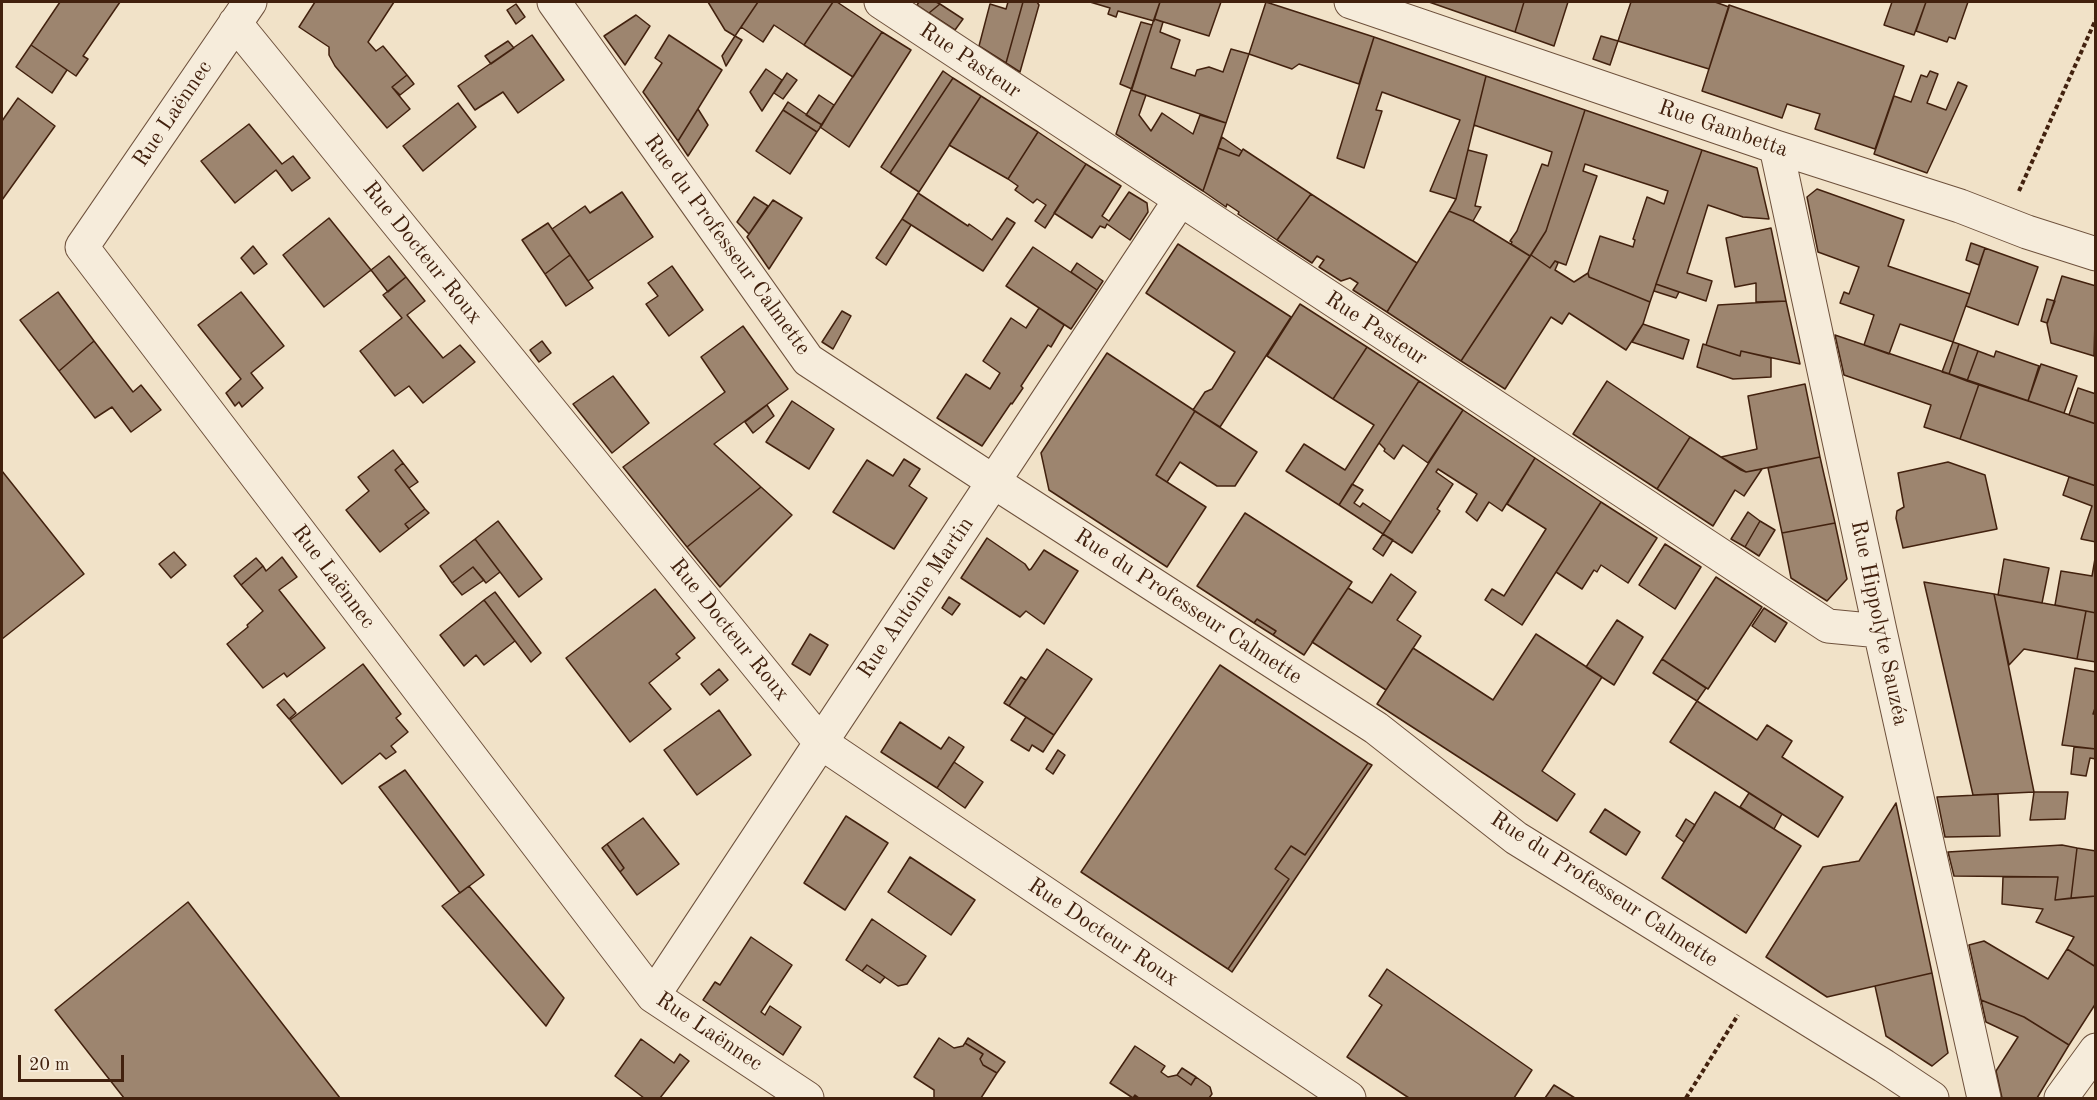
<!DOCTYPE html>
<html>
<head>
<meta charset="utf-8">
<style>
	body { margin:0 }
	#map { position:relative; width:2097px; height:1100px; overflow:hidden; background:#f1e2c8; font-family:"Old Standard TT",serif }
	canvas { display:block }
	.frame { position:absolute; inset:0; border:3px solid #42210e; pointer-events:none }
	.scale { position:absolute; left:18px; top:1055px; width:106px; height:27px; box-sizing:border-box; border:3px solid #42210e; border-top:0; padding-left:8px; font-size:18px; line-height:21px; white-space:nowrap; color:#42210e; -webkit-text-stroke:4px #f6ecdb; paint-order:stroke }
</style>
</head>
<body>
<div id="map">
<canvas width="2097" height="1100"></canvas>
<div class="frame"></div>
<div class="scale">20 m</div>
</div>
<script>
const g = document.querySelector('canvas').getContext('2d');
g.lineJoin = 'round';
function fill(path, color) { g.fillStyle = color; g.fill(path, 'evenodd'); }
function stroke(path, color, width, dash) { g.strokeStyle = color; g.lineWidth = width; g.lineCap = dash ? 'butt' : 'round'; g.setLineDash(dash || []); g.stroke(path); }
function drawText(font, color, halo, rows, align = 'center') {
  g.font = font + ' "Old Standard TT",serif'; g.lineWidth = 4.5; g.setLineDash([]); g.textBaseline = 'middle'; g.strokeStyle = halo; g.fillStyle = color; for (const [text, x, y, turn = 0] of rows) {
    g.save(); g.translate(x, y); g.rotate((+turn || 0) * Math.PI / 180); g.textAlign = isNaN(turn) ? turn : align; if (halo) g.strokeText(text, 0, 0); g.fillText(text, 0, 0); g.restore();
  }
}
const building = new Path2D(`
	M60 2H120L83 56 88 59 76 76 31 45Z
	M315 2H394L368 42 376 51 383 46 407 75 392 87 410 109 387 128 335 66 329 55V47L299 27Z
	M708 2H758L735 36 725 30Z
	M758 2H833L804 45 774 25 763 42 741 27Z
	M833 2H837L882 32 853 77 804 45Z
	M919 2H936L940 4 929 13 917 5Z
	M1008 2H1023L1006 63 979 46 990 4 1006 9Z
	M1023 2H1037L1039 5 1020 72 1006 63Z
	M1090 2H1160L1154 21 1118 11 1116 17 1108 14 1110 8Z
	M1160 2H1221L1209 36 1154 19Z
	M1266 2 1374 37 1359 84 1299 64 1292 69 1249 54Z
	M1429 2H1524L1515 32Z
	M1524 2H1568L1554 46 1515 32Z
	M1631 2H1715L1729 7 1709 69 1618 41Z
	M1892 2H1926L1914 35 1884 25Z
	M1926 2H1968L1955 39 1949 37 1947 42 1916 31Z
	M516 4 525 17 516 24 507 10Z
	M940 4 963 19 955 30 929 13Z
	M1729 5 1904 66 1875 149 1815 129 1820 114 1787 104 1782 118 1702 91Z
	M636 15 650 26 625 65 604 36Z
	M1154 19 1163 22 1160 32 1180 40 1171 68 1195 76 1197 70 1209 67 1223 72 1231 49 1249 54 1226 123 1131 90Z
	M1141 22 1152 25 1132 89 1120 84Z
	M882 32 911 50 849 147 820 127Z
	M532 35 564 80 518 113 503 92 475 110 458 86Z
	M669 35 722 70 678 141 643 92 662 63 655 58Z
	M735 36 742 40 726 66 722 56Z
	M1601 36 1618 41 1610 65 1593 59Z
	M1374 37 1486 76 1456 199 1430 191 1460 120 1382 92 1376 110 1382 111 1364 168 1337 158Z
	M508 41 514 48 491 64 485 56Z
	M31 45 67 70 52 93 16 67Z
	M766 69 782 80 762 111 750 92Z
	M943 71 953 78 890 173 881 167Z
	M1930 71 1938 74 1927 103 1946 110 1958 82 1967 86 1927 173 1874 154 1894 96 1911 102 1921 75 1927 77Z
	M787 73 797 80 783 99 774 93Z
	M407 75 414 84 400 95 392 87Z
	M1486 76 1585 110 1546 231 1530 256 1511 244 1512 242 1510 241 1517 231 1542 164 1548 166 1552 152 1474 125Z
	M953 78 981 96 919 192 890 173Z
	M1131 90 1146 95 1139 115 1151 131 1162 113 1193 134 1200 115 1226 123 1203 191 1116 134Z
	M819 95 834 105 822 125 806 115Z
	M981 96 1038 132 1008 179 949 145Z
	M18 98 55 126 2 200V121Z
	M788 102 822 125 817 132 783 110Z
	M458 103 476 127 423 171 403 146Z
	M698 109 708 125 688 156 678 141Z
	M783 110 817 132 790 174 756 151Z
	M1585 110 1702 150 1650 302 1589 277 1588 273 1600 236 1633 247 1635 240 1633 239 1647 197 1664 204 1668 191 1585 164 1583 171 1597 176 1566 265 1555 261 1550 268 1531 255 1546 231Z
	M249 124 282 164 293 156 310 178 292 191 276 170 235 203 201 161Z
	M1038 132 1086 164 1045 228 1035 221 1046 205 1037 199 1033 203 1015 190 1018 186 1008 179Z
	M1222 137 1242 151 1239 156 1218 148Z
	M1218 148 1239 156 1243 149 1311 194 1277 240 1238 214 1239 212 1227 204 1226 207 1203 191Z
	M1468 150 1487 155 1475 206 1481 207 1473 221 1449 211 1456 199Z
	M1702 150 1757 168 1769 219 1743 217 1708 205 1687 273 1712 281 1706 301 1656 284Z
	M1086 164 1121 186 1102 216 1109 221 1129 192 1147 203 1148 212 1130 240 1107 224 1105 228 1100 226 1092 238 1054 213Z
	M1817 189 1904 220 1888 266 1970 294 1953 342 1900 324 1889 354 1864 345 1874 315 1840 303 1844 292 1849 294 1859 267 1818 252 1807 197Z
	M622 192 653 237 588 281 552 229 585 206 590 213Z
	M918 193 968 226 969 224 992 240 1007 218 1015 223 983 271 902 219Z
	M1311 194 1417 263 1387 312 1353 290 1358 283 1350 278 1341 281 1319 267 1324 260 1317 256 1312 263 1277 240Z
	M754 197 768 206 749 234 737 222Z
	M773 200 802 218 769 269 747 237Z
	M1449 211 1473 221 1530 256 1461 361 1387 312Z
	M329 218 371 270 324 307 283 255Z
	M902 219 911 225 886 265 876 258Z
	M548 223 570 255 545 274 522 240Z
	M1771 228 1786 301 1756 302V283L1735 287 1726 238Z
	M1971 243 1985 248 1979 265 1966 260Z
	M1178 244 1291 317 1220 427 1193 410 1205 392 1212 389 1235 352 1146 293Z
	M253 246 267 264 254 274 241 258Z
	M1033 247 1097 290 1071 329 1006 286Z
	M1985 248 2038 267 2018 325 1966 306Z
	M570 255 593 288 566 306 545 274Z
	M1531 255 1550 268 1555 261 1558 263 1555 270 1574 282 1588 273 1589 277 1650 302 1643 324 1626 350 1569 313 1562 324 1551 317 1505 389 1461 361Z
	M389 256 406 277 388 292 371 270Z
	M1077 263 1103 281 1097 290 1071 272Z
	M672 266 703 310 669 336 646 304 658 296 648 283Z
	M2062 276 2096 286 2094 356 2051 343 2047 324Z
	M406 277 425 301 407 315 443 358 460 345 475 362 423 403 409 386 395 396 360 351 402 318 383 295Z
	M1656 284 1679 292 1676 298 1654 291Z
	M58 292 94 341 59 371 20 320Z
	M241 292 284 346 251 373 263 388 242 407 239 402 235 406 226 393 241 379 198 325Z
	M2047 299 2055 301 2047 323 2041 321Z
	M1786 301 1800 364 1741 351 1740 356 1706 345 1718 305Z
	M1300 304 1367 347 1333 399 1267 356Z
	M1039 308 1064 325 1051 347 1048 345 1021 386 1023 388 1012 404 1011 403 982 446 937 418 966 374 990 389 1000 373 983 361 1011 318 1026 328Z
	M842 311 851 316 833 349 822 342Z
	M1643 324 1689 340 1683 359 1632 342Z
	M743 326 788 389 714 444 761 487 687 547 623 467 725 392 701 357Z
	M1835 335 1979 384 1960 439 1924 427 1931 405 1844 375Z
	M94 341 133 392 141 385 161 410 131 432 112 407 95 418 59 371Z
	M542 341 551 353 539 362 530 350Z
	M1953 342 1959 344 1949 374 1942 372Z
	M1703 344 1740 356 1741 351 1771 358V377L1733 379 1697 367Z
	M1959 344 1978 351 1967 381 1949 374Z
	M1367 347 1419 381 1339 505 1286 471 1304 444 1345 470 1374 425 1333 399Z
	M1978 351 1994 357 1996 351 2039 366 2028 401 1967 381Z
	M1107 353 1195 411 1156 475 1206 507 1167 567 1049 490 1041 453Z
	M2041 364 2077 376 2064 413 2028 401Z
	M613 376 649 423 612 453 573 404Z
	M1419 381 1463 410 1428 463 1403 445 1394 459 1384 451 1385 449 1379 443Z
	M1607 381 1690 437 1657 489 1573 434Z
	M1805 384 1820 457 1746 472 1721 457 1757 449 1748 396Z
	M1979 384 2096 424V486L1960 439Z
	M2078 388 2096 394V424L2069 415Z
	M792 401 834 429 809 469 766 442Z
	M767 405 774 416 753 433 745 422Z
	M1463 410 1535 458 1502 511 1489 502 1477 521 1466 512 1477 494 1438 469 1436 472 1453 484 1437 509 1440 511 1412 553 1383 534Z
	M1195 411 1257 452 1235 486H1217L1180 462 1167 482 1156 475Z
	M1690 437 1741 470 1746 472 1762 469 1744 496 1735 490 1713 526 1657 489Z
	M393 450 403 463 395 470 425 509 405 524 409 529 380 552 346 510 369 491 358 477Z
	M1820 457 1835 523 1782 533 1768 468Z
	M1535 458 1601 502 1522 625 1485 600 1492 589 1504 596 1546 529 1507 504Z
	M904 459 920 469 909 486 927 498 894 549 833 512 867 460 893 476Z
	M1948 462 1985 475 1997 529 1903 548 1896 518 1897 511 1904 507 1898 473Z
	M403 463 418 482 409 488 395 470Z
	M2 471 84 574 2 639Z
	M2069 477 2096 486V542L2081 539 2092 506 2063 495Z
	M1352 484 1363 490 1354 503 1360 507 1363 503 1391 522 1383 534 1339 505Z
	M761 487 792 515 720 587 687 547Z
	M1601 502 1657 538 1628 583 1601 565 1597 572 1594 570 1582 589 1556 572Z
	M425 509 429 513 409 529 405 524Z
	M1748 512 1760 521 1745 547 1731 539Z
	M1245 513 1352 582 1304 655 1273 635 1276 631 1257 619 1254 623 1197 586Z
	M498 521 542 579 519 597 475 539Z
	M1760 521 1775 530 1759 556 1745 547Z
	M1835 523 1847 579 1827 601 1791 578 1782 533Z
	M1383 534 1393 540 1383 556 1373 549Z
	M987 538 1025 564 1029 570 1031 569 1044 550 1078 571 1044 624 1026 611 1020 617 961 578Z
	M475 539 500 572 486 583 473 567 452 583 440 566Z
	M1665 544 1701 567 1675 609 1639 585Z
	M174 552 186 565 171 578 159 564Z
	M2096 553V613L2055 605 2061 571 2092 576Z
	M282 557 297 577 279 590 325 648 287 677 284 673 263 688 227 644 248 627 247 625 263 611 241 585 263 566 266 571Z
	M256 558 263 566 241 585 234 576Z
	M2004 559 2049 568 2042 603 1998 595Z
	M473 567 484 580 462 595 452 583Z
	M1391 574 1416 592 1397 620 1421 636 1386 690 1312 642 1348 588 1372 603Z
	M1716 577 1762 607 1708 689 1662 659Z
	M1924 582 1994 594 2034 792 1973 795Z
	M655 589 695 638 676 654 680 658 649 683 671 709 630 742 566 658Z
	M495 592 541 653 531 662 484 600Z
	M1994 594 2086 611 2077 659 2024 649 2009 665Z
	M949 597 960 604 952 615 942 608Z
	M484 600 515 641 484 665 476 655 464 666 440 635Z
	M1764 608 1787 623 1775 642 1752 626Z
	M2086 611 2096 613V662L2077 659Z
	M1257 619 1276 631 1273 635 1254 623Z
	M1617 620 1643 637 1614 685 1586 667Z
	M810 634 828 645 810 675 792 664Z
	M1536 634 1602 677 1542 771 1575 794 1557 821 1377 704 1413 648 1493 700Z
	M1047 649 1092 679 1054 735 1009 706Z
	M1662 659 1706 688 1697 701 1653 673Z
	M363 664 401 714 396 718 408 732 391 746 396 752 386 759 380 753 342 784 290 720Z
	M1220 665 1368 763 1305 855 1291 846 1275 869 1289 879 1228 969 1081 872Z
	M2075 668 2096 672V705L2093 714H2096V749L2062 745Z
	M719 669 728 680 710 695 701 684Z
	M1021 677 1026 680 1009 706 1004 703Z
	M284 699 296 713 289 719 277 705Z
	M1697 701 1757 740 1767 725 1792 741 1782 757 1843 797 1818 837 1670 742Z
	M719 710 751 755 697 795 664 750Z
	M1026 717 1054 735 1043 752 1032 745 1029 751 1011 740Z
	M900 722 941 749 949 737 964 747 937 788 881 752Z
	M2074 747 2096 749V759L2090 758 2086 776 2071 774Z
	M1058 750 1065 755 1053 774 1046 769Z
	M954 762 983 782 965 808 937 788Z
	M1368 763 1372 765 1232 972 1228 969 1289 879 1275 869 1291 846 1305 855Z
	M405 770 484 875 460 893 379 787Z
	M1715 792 1801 846 1746 933 1662 878Z
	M2034 792H2068L2065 819 2030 820Z
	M1749 793 1782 814 1774 829 1740 807Z
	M1998 794 2000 836 1945 837 1937 797Z
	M1896 803 1932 973 1827 997 1766 957 1823 867 1859 861Z
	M1605 809 1640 832 1626 855 1590 832Z
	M846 816 888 843 845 910 804 883Z
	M643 818 679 864 637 895 620 872 624 868 607 844Z
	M1686 819 1695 825 1684 842 1676 836Z
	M607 844 624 868 620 872 602 848Z
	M2062 845 2077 848 2071 898 2055 900 2058 877 1954 876 1948 852Z
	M2077 848 2096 851V896L2071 898Z
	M910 857 975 900 951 935 888 892Z
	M2003 877H2058L2055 900 2096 896V967L2067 949 2074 937 2036 922 2043 909 2002 904Z
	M469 886 564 998 546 1026 442 906Z
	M188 902 340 1098H124L55 1010Z
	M872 919 926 956 907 984 898 986 867 965 862 971 846 960Z
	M751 937 792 965 761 1012 765 1015 770 1006 801 1027 783 1055 703 1000 715 982 720 985Z
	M1984 941 2048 979 2067 949 2096 967V1003L2069 1045 2024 1017 1981 1000 1969 945Z
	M867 965 885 977 880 983 862 971Z
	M1387 969 1532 1070 1514 1098H1409L1347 1057 1382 1005 1369 996Z
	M1932 973 1948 1053 1932 1066 1886 1036 1875 986Z
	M1981 1000 2024 1017 2069 1045 2037 1098H2002L1996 1071 2018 1037 1986 1022Z
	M939 1038 954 1048 963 1046 965 1043 983 1054 980 1059 983 1065 997 1073 981 1098H934V1090L914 1077Z
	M968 1038 1005 1062 997 1073 983 1065 980 1059 983 1054 965 1043Z
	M641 1039 674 1063 680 1054 689 1061 660 1098H644L615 1076Z
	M1135 1046 1165 1066 1161 1072 1168 1077 1177 1075 1191 1085 1196 1077 1210 1087 1212 1094 1209 1098H1139L1135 1095 1133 1098 1110 1083Z
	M1182 1068 1196 1077 1191 1085 1177 1075Z
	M1554 1085 1575 1098H1545Z`);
fill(building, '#9d856f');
stroke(building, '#42210e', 1.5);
const minor = new Path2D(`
	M250 2 82 247 653 996 807 1098
	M554 2 808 360 994 482 1376 728 1516 838 1884 1066 1932 1098
	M881 2 1828 626 1880 631
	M1351 2 1776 147 1960 206 2027 232 2096 254
	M235 23 820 742 1349 1098
	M1776 147 1880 631 1984 1098
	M653 996 1180 200
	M2061 1098 2096 1050`);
stroke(minor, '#6e513c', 35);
stroke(new Path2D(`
	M2019 191 2096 19
	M1686 1098 1738 1015`), '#42210e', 4, [4.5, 3]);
stroke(minor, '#f6ecdb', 33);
drawText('22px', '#42210e', '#f6ecdb', [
	["Rue Pasteur",970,61,34],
	["Rue Laënnec",173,114,-56],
	["Rue Gambetta",1723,129,19],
	["Rue du Professeur Calmette",727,245,54],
	["Rue Docteur Roux",422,253,51],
	["Rue Pasteur",1376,329,33],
	["Rue Laënnec",333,577,53],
	["Rue Antoine Martin",916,598,-56],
	["Rue du Professeur Calmette",1188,607,33],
	["Rue Hippolyte Sauzéa",1879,623,78],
	["Rue Docteur Roux",729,630,51],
	["Rue du Professeur Calmette",1604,890,33],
	["Rue Docteur Roux",1103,933,34],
	["Rue Laënnec",709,1032,34]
]);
</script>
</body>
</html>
